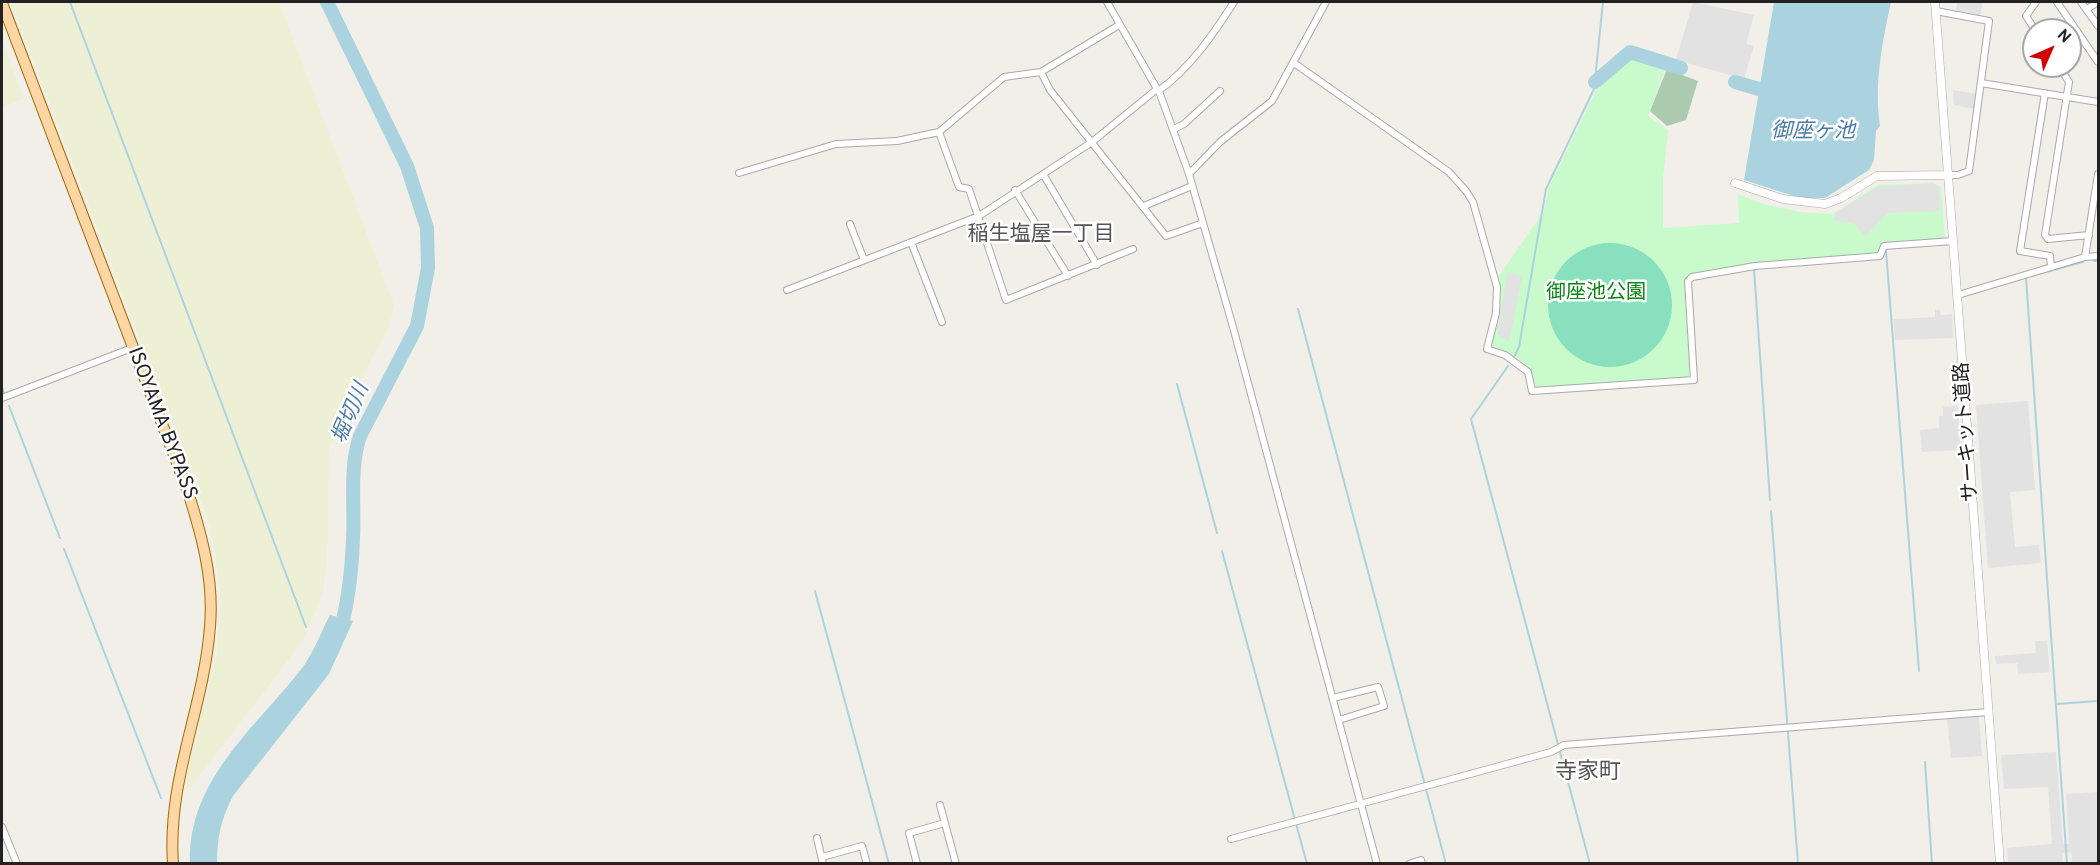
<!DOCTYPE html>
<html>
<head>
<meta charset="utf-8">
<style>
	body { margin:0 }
	#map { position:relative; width:2100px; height:865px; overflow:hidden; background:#f2efe9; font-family:Overpass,sans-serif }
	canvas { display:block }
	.frame { position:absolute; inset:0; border:3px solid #222; pointer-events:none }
	.north { position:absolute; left:2022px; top:18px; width:60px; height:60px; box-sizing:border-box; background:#fff; border:2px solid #a7a7a7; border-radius:50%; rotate:45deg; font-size:16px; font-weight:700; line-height:24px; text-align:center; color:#222 }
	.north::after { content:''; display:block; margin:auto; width:21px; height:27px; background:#d40000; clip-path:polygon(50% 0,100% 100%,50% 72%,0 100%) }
</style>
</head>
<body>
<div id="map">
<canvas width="2100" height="865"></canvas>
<div class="frame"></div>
<div class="north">N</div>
</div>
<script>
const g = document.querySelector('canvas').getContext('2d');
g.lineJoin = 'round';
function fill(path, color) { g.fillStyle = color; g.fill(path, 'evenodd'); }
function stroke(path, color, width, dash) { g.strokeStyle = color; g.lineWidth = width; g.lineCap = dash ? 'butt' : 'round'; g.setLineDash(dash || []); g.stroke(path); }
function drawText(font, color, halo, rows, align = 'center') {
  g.font = font + ' Overpass,"Noto Sans JP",sans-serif'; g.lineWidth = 5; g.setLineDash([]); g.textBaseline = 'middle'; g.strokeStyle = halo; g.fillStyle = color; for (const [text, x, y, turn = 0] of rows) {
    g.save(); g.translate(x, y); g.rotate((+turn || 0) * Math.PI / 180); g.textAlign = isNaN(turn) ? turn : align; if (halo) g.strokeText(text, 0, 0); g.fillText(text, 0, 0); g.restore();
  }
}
fill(new Path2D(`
	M11 2H279L394 305 388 330 345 406 329 451 327 564 323 591 314 615 302 642 185 795 189 764 217 653 220 589 210 524Z
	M2 41 24 99 2 107Z`), '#eef0d5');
fill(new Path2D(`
	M1667 69 1698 81 1686 120 1667 126 1650 111Z`), '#aacbaf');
fill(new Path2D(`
	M1631 55 1666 66 1648 116 1668 130 1663 179V228L1739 223 1738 194 1763 204 1801 212 1833 214 1878 185 1934 183 1941 187 1945 239 1883 243 1876 253 1754 263 1691 274 1686 279 1692 373 1688 378 1535 389C1532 364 1516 354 1493 347L1492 344 1502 297 1499 276 1544 211 1549 187 1595 93 1597 82 1602 81Z`), '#c8facc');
fill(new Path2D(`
	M1548 305a62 62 0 1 1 124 0a62 62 0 1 1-124 0Z`), '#88e0be');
fill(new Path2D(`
	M1693 2 1754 15 1746 44 1754 46 1744 79 1676 60Z
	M1957 2H1983L1980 15 1956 10Z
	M1953 90 1977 94 1975 109 1954 105Z
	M1934 183 1939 187 1940 211 1888 213 1865 236 1855 224 1834 220 1836 212 1879 187Z
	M1508 272 1522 276 1509 342 1497 334Z
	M1935 310H1940L1941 315 1952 314 1953 338 1895 340 1894 319 1935 317Z
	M2028 401 2035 490 2010 492 2015 547 2039 545 2041 563 1988 568 1976 405Z
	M1958 406 1961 450 1922 452 1920 430 1939 428V416H1943V407Z
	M2035 641H2047L2050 672 2018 674 2017 663 1996 664 1995 656 2036 653Z
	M1979 716 1982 756 1951 758 1947 718Z
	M2056 752 2063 844H2069L2066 794 2098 792V863H2072L2071 852 2062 853 2063 863H2008L2007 848 2052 844 2048 787 2004 789 2001 755Z`), '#e2e2e2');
fill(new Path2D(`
	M1774 2H1891C1882 44 1874 83 1880 126L1876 131 1874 160 1869 170 1825 198H1800L1744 180Z
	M330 615 353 621 329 674 233 796C221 819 217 838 217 863H190C188 781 252 731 299 672 313 655 320 634 330 615Z`), '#aad3df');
stroke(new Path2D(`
	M70 2 306 627
	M1886 251 1919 671
	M2094 261H2098
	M1754 269 1770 500
	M2031 276 2083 262
	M2026 278 2067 864
	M1298 309 1446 864
	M1514 357 1519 347 1546 189 1594 89 1603 2
	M1508 366 1471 419 1590 864
	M1177 384 1217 533
	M2 387 4 393
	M9 406 60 538
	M1771 511 1798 864
	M64 549 161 798
	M1222 551 1307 864
	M815 591 889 864
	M2056 704 2098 701
	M1925 762 1932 864`), '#aad3df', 2);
stroke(new Path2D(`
	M327 2 407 166 427 228 428 268 417 326 360 436C349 469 355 504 353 538 352 571 348 604 339 635
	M1595 82 1630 52 1681 68
	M1735 82 1759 89`), '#aad3df', 14);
const minor = new Path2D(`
	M1107 2 1160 94 1189 174 1233 327 1377 864
	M2057 2 2098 62
	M2081 2 2098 26
	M2087 9 2098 2
	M1936 11 1989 21 1969 171 1958 175H1946
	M2035 30 2026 16 2036 2
	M1294 63 1449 172 1466 191 1473 202 1497 287 1496 313 1487 349 1505 355 1528 372 1532 391 1694 380 1688 281 1692 277 1755 266 1880 256 1884 246 1953 241
	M2059 66 2069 82 2045 235 2048 239 2089 235
	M1041 72 1050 90 1166 236 1203 223
	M1981 83 2098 102
	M1158 91C1189 70 1214 33 1234 2
	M2045 93 2020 251 2050 256 2051 267
	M1174 129 1184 124 1220 91
	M939 132 959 187 969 189 1006 300 1133 249
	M739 173 836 144 897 141 939 132 1004 77 1041 72 1119 25
	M1043 174 1097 265
	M1189 174 1220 142 1272 101 1326 2
	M1015 190 1068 276
	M1144 206 1192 186
	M850 224 864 260
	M911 242 942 322
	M2085 257 2098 174
	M787 290 979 216 1092 142 1157 89
	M1958 295 2085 257 2098 256
	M2 398 132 348
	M1333 698 1378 687 1384 706 1339 720
	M940 805 956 864
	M2 827 17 864
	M817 838 823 864
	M1231 839 1551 752 1564 745 1988 712
	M822 857 862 846 867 864
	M917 864 909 833 945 823
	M1409 864 1421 860 1422 864`);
const tertiary = new Path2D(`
	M1935 2 2000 864
	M1735 183 1783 199 1825 204 1841 198 1877 176 1946 175`);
const primary = new Path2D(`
	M2 3 188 492C202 536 214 580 210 626 204 709 167 778 173 864`);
stroke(minor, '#a9a9a9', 8);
stroke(tertiary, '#a9a9a9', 9);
stroke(primary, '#a06b00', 12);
stroke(minor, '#fff', 6);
stroke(tertiary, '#fff', 8);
stroke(primary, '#fcd6a4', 10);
drawText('20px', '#0c8416', '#fff', [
	["御座池公園",1596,294]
]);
drawText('20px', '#222', '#fff', [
	["ISOYAMA BYPASS",161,424,69],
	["サーキット道路",1968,432,-94]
]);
drawText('italic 21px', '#4a7aab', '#fff', [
	["御座ヶ池",1813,133],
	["堀切川",352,414,-67]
]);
drawText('21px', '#555', '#fff', [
	["稲生塩屋一丁目",1041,236]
]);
drawText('22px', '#555', '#fff', [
	["寺家町",1588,774]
]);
</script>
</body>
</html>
